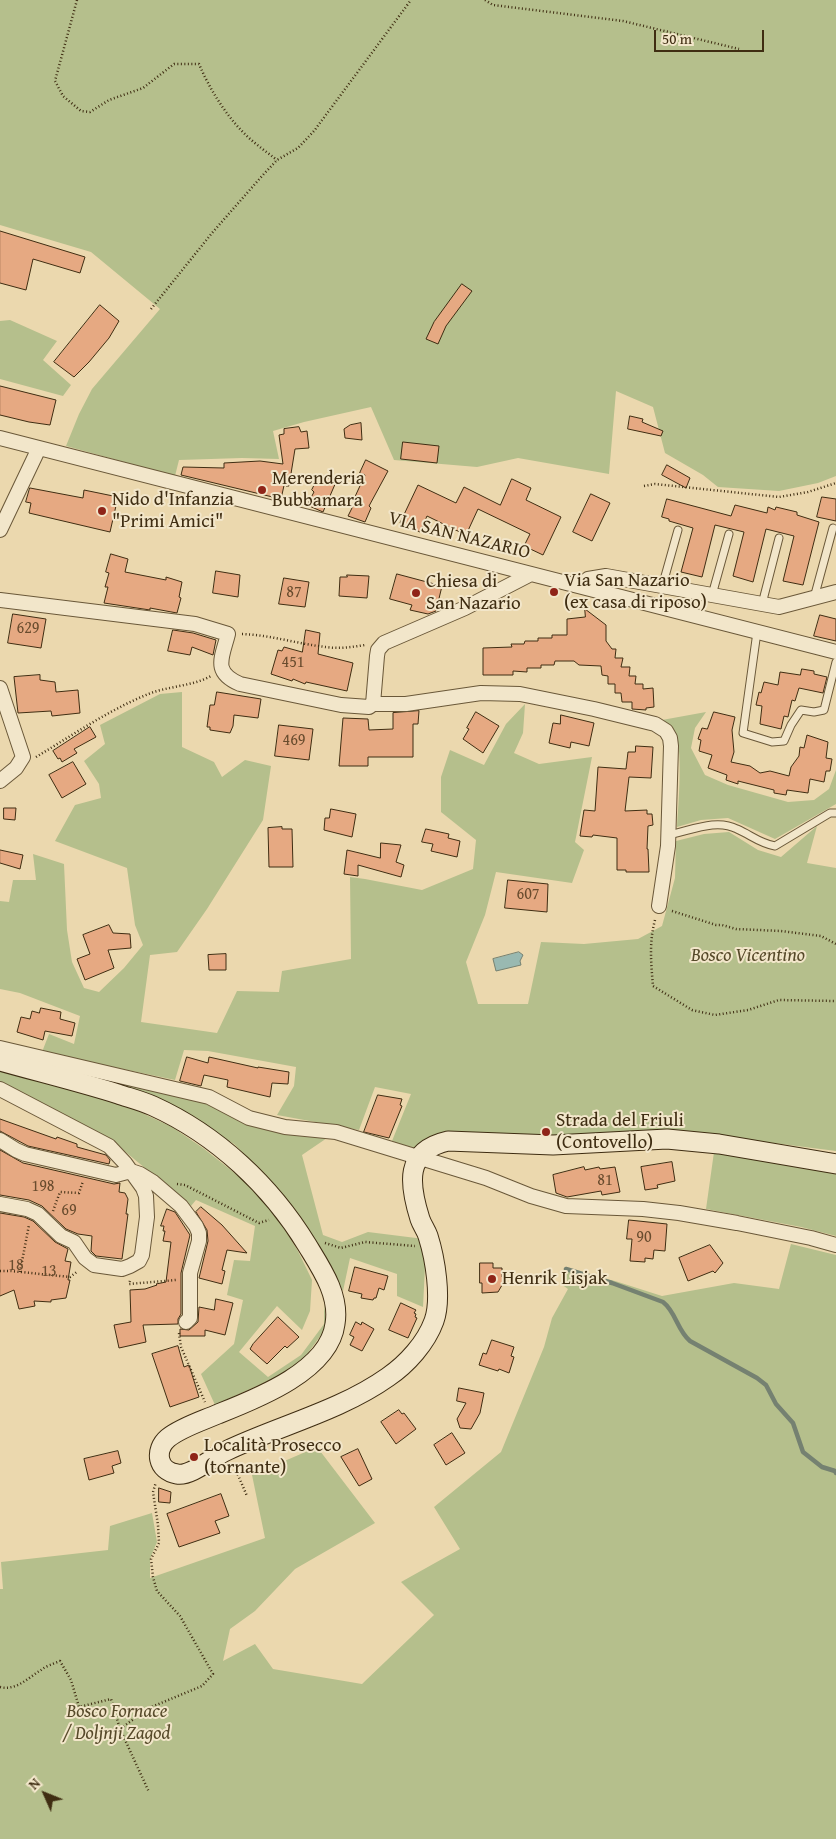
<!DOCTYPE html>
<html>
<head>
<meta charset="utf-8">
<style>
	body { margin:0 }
	#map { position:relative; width:836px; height:1839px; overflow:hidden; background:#ebd8ae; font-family:"Gentium Book Plus",serif }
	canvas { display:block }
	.north { position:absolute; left:20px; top:1769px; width:50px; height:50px; -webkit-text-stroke:4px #f2e6ca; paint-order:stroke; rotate:314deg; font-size:14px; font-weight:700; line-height:20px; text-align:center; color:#3f2d12 }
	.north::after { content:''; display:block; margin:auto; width:18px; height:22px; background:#3f2d12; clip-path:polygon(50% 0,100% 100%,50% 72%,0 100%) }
	.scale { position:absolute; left:654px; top:30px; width:110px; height:22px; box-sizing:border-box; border:2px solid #3f2d12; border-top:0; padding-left:6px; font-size:15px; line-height:18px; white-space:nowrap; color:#3f2d12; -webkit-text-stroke:4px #f2e6ca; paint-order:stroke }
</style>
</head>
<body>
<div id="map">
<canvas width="836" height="1839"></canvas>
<div class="north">N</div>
<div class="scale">50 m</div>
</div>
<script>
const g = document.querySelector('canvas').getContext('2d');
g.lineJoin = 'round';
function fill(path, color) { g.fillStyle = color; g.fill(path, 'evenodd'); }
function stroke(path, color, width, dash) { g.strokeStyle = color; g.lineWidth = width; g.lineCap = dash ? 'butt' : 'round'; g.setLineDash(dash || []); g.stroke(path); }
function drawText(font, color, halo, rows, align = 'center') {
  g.font = font + ' "Gentium Book Plus",serif'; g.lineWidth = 4; g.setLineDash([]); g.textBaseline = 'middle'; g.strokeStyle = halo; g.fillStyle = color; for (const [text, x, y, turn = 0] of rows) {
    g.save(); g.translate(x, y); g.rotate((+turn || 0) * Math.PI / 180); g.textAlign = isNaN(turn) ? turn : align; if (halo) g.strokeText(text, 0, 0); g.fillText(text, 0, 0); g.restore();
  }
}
fill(new Path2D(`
	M0 0H836V476L818 483 779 491 718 487 703 475 665 453 653 407 616 391 609 474 518 458 477 467 394 460 371 407 304 422 273 431 279 459 242 458 179 460 175 476 66 446 79 414 92 389 160 309 91 252 0 225Z
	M10 320 57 341 43 360 71 385 63 396 0 379V321Z
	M182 692V747L214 762 222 777 245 760 271 766 263 820 207 909 177 952 150 955 141 1022 217 1033 237 991 279 992 282 971 351 959 350 877 365 879 422 890 473 869 476 840 441 812V777L450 750 484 765 506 724 525 704 523 733 514 753 539 764 592 757 575 842 584 850 572 883 496 872 485 915 466 962 478 1004H528L541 942 584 944 638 939 662 926 675 878 676 841 704 834 729 832 758 850 781 857 817 826 807 863 836 868V1151L750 1140 444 1136 414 1149 392 1141 411 1094 375 1087 359 1130 277 1115 294 1086 296 1067 208 1051 184 1050 175 1080 42 1052 49 1034 74 1044 80 1016 20 993 0 989V901L9 902 13 880H36L33 854 64 864 67 930 72 962 84 988 99 992 124 968 143 945 135 925 127 868 55 841 75 805 101 798 99 784 84 761 105 744 100 725 160 694Z
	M706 712 695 728 691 748 705 775 728 785 788 802 814 800 829 789 836 770V804L775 839 728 818 701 820 677 827C678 808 684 745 674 730 671 726 665 723 662 720Z
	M0 1054 171 1093 327 1138 302 1155 323 1235 342 1242 368 1232 424 1239 425 1267 423 1307 397 1296V1274L350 1258 343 1291 319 1247 296 1213 270 1180 234 1144 203 1125Z
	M0 1069 123 1104 172 1127 203 1148 241 1178 275 1214 298 1251 312 1280 310 1311 302 1330 277 1306 239 1352 268 1377 301 1355 324 1324V1304L327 1327 305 1357 279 1376 215 1405 201 1374 234 1344 243 1300 227 1295 234 1260 250 1261 255 1226 196 1200 191 1206 111 1140 0 1082Z
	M714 1152 752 1157 836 1174V1236L801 1227 706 1209Z
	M791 1244 836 1255V1839H0V1589H3L1 1562 108 1550 110 1526 152 1513 157 1542 150 1559V1578L265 1538 252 1475 317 1447 375 1523 295 1569 255 1611 230 1629 223 1661 255 1644 273 1669 362 1684 434 1615 401 1582 460 1549 434 1507 501 1452 544 1347 552 1318 568 1289 561 1284 566 1269 615 1281 662 1296 734 1283 779 1289Z`), '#b5bf8c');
const water = new Path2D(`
	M519 952 523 955 520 961 521 965 496 971 493 959Z`);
fill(water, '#99b9b1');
stroke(water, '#758171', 1);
stroke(new Path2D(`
	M566 1269 612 1283 663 1302C676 1312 677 1330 690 1341L757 1378 766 1385 776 1404 793 1423 803 1452 822 1467 835 1471 836 1473`), '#758171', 4.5);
const building = new Path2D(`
	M0 231 85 257 80 273 33 259 26 290 0 283Z
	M462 284 472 291 446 326 438 344 426 339 434 322Z
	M100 305 119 321 109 338 89 362 74 377 54 362Z
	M0 386 56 400 50 425 29 422 0 415Z
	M630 416 643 419 642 422 663 431 661 436 628 429Z
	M361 423 362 440 345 438 344 429 350 425Z
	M299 427 301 432 307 431 309 448 295 449 289 486H286L285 481 281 499 181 475 183 467 224 468V463L260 461 283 464 279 435 284 434V429Z
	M403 442 439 446 437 463 401 459Z
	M366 460 388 471 369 506 371 508 365 522 348 516 355 502 353 501 365 475 360 473Z
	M667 465 690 478 686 488 662 475Z
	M320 474 336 482 323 512 307 505 314 492 312 490Z
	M512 479 531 488 526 500 561 517 543 555 524 546 530 534 478 509 466 535 427 516 420 532 400 523 418 485 456 503 464 487 500 505Z
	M30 488 83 498 84 490 118 497 110 532 29 513 31 503 26 502Z
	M591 494 610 503 592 541 573 532Z
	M822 497 836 499V521L817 517Z
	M667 499 731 516 735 505 767 513 768 507 775 510 776 507 797 512V515L819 522 803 585 783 581 794 536 766 529 753 582 733 576 744 532 715 525 702 577 681 572 693 528 669 521V519L662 517Z
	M111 554 128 559 125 572 166 580V577L182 582 179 597 181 598 177 613 150 608V610L104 603 108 587H105L109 573 106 572Z
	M216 571 240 575 238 597 213 593Z
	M397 574 442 586 436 611 428 614 410 610 412 605 390 599Z
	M347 575 369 576 367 598 339 596 340 577H347Z
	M284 578 309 582 305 607 279 604Z
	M585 609 606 625V641L612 649H616L615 658H623L621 667H630L629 676H636L635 684H643V689L653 688 654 707 646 708V710L632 709V702H622L621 693H615V684H608V676L602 675 601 666 579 665 574 661H555L554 665H541V668H527V672L513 671V675H483V648L512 647 511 644H524L525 641H538V638H552V635H567V619L585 617Z
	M13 614 46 619 41 648 8 643Z
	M820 615 836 619V641L814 636Z
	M173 630 193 633 216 640 213 655 192 647 190 655 168 651Z
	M306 630 320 633 318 654 353 663 347 691 306 682 305 684 293 679 292 681 271 674 278 650 282 651 284 647 302 652Z
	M802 669 814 671V674L827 677 823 693 799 688 795 701 792 700 788 717 784 716 781 729 760 724 762 706 756 705 759 692 761 693 764 682 778 685 780 672 800 675Z
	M40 675V680L55 682 56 692 78 690 80 713 52 716 51 711 18 713 14 677Z
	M217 692 261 699 258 718 234 715 233 726 230 733 210 730V727H207L210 705H214Z
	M419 711 418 724H413V757H368V766H339L343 718 368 719 369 730 393 729V713Z
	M476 712 499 726 483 753 463 739 469 729 467 728Z
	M714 712 735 717 732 730 734 752 731 762 750 766 760 773 770 771 789 776 791 767 799 756 800 747 804 748 807 735 828 742 826 758 832 759 830 771H826L824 782 810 779 808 793 787 790 786 795 774 793V790L738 781V784L726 780 727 775 708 768 712 755 699 751 701 740 698 739 702 728 707 729Z
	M561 715 594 723 589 746 571 742 570 748 549 743 553 723 560 724Z
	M279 725 313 729 309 760 275 756Z
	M90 727 96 737 74 749 77 753 62 762 60 758 58 759 53 751Z
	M636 746 653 747 651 778 629 777 625 811 647 810V814H652L653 825 648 826 647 849H648L649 872H626V870H617V838L593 835 592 837 580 836 584 810 595 811 598 767 626 769 628 752H635Z
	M73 762 86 784 62 798 49 775Z
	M4 808H16L15 820 4 819Z
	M331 809 356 814 352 837 324 830 325 818H329Z
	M282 827V829H292L293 867H269L268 828Z
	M426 829 449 834 448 838 460 841 457 857 431 851 433 844 422 842Z
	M381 843 401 845 396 862 404 865 401 877 358 865V876L344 874 347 850 380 858Z
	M0 850 23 855 20 869 0 863Z
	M508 880 548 884 547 912 505 908Z
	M109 925 113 933 130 934 131 948 108 950 114 968 85 980 77 959 90 954 83 935Z
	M226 954V970H209L208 955Z
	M41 1008 61 1012 60 1019 75 1023 72 1036 45 1031 43 1040 17 1032 21 1017 30 1019 32 1011 39 1013Z
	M187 1057 208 1063 209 1057 258 1068V1067L289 1072 288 1084 272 1083 270 1097 227 1087 228 1080 204 1075 201 1086 180 1081Z
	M378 1095 402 1099 400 1105 402 1106 389 1138 364 1132Z
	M0 1119 56 1139 57 1137 77 1144V1147L106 1155 110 1160 109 1164 28 1146 0 1131Z
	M0 1150 23 1163 114 1184 120 1183 119 1192 125 1193 128 1199 126 1214H128L122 1259 96 1256 91 1251 92 1236 78 1234 66 1229 42 1206 29 1200 0 1195Z
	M672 1162 675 1181 657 1185 658 1188 645 1190 641 1167Z
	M584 1167 585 1170 599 1167 600 1169 615 1167 620 1192 602 1195 601 1191 567 1197 556 1193 553 1175Z
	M201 1207 222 1225 247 1253 227 1250 222 1270 225 1271 222 1284 199 1278 208 1241 207 1230 196 1212Z
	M167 1209 175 1212 190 1235 181 1273V1314L178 1319V1324L143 1325 146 1342 119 1348 114 1325 131 1322 130 1290 145 1289 157 1285 156 1284 166 1282 171 1242 163 1241 165 1231H163L164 1226H161Z
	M0 1213 24 1217 33 1221 55 1242 68 1249 65 1261 71 1262 68 1280H70L66 1298 51 1300V1302L34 1301 35 1306 19 1309 14 1290 0 1296Z
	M629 1220 667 1224 665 1251 654 1250 653 1259 645 1258V1262L630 1261 632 1239H627Z
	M710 1245 723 1263 715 1273 713 1271 688 1281 679 1258Z
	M480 1263H493V1268H502V1277L505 1280 498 1292 482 1293V1283H480Z
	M355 1267 388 1276 384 1290 379 1288 376 1298H374L373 1300 361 1298 362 1294 349 1291Z
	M216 1299 233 1303 225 1335 205 1330V1336H180V1329L189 1330 198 1322 199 1307 214 1310Z
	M401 1303 416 1310 414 1313 416 1314 415 1317 417 1318 408 1338 389 1330Z
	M278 1317 299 1337 287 1348 285 1346 267 1364 250 1349 253 1344Z
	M356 1322 361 1325 362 1322 374 1329 362 1351 350 1345 354 1337 350 1335Z
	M492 1340 514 1347 511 1356 514 1357 509 1373 499 1369 498 1371 479 1365 483 1353 486 1354Z
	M178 1346 184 1367 189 1365 199 1397 170 1407 152 1354Z
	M459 1388 484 1393 480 1413 471 1429 460 1428 457 1419 466 1403 457 1401Z
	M399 1410 402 1414 404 1413 416 1429 396 1444 381 1422Z
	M452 1433 465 1453 446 1465 434 1445Z
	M358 1449 372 1479 359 1486 341 1457Z
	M118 1451 121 1463 112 1466 114 1473 89 1480 84 1459Z
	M159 1488 171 1492 170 1503 159 1502Z
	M221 1494 229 1516 215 1521 220 1533 179 1547 167 1514Z`);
fill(building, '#e6a982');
stroke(building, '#3f2d12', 1);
const service = new Path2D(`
	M662 587 678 530
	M712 595 729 534
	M814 598 833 528
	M762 604 779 538
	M757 632 743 733 772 742 784 741 791 725 801 710 814 712 824 710 836 662
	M668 835C690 831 716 818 737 829 751 835 759 843 775 846L830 813H836`);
const minor = new Path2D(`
	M0 438 836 652
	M0 530 39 448
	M579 586 588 579 606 576 779 607 836 592
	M0 600 195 624 228 634C222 658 212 672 240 684L341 705 369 707 373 704H406L481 693 520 694 594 709 655 724 666 731 670 738 671 746 668 846 659 906
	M0 688 23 757 16 768 0 781
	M373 704 377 656 378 650 384 643 465 608 531 574
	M0 1048 209 1097 249 1118 285 1127 336 1132 486 1178 531 1196 566 1206 643 1209 679 1213 737 1223 811 1238 836 1245
	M0 1089 109 1146 125 1163 143 1188 146 1196 147 1217 142 1255 139 1261 130 1266 122 1269 94 1265 85 1258 74 1242 61 1236 38 1214 27 1209 0 1204
	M0 1140 16 1150 25 1154 116 1175 131 1171 140 1174 153 1182 181 1206 196 1226 199 1233V1241L190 1273V1318L186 1322`);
const secondary = new Path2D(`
	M0 1061C39 1072 80 1082 118 1094 130 1098 142 1101 153 1106 217 1135 271 1186 307 1245 321 1268 340 1295 335 1324 329 1371 256 1399 218 1414 202 1421 182 1427 168 1438 154 1450 157 1471 177 1474 190 1477 213 1457 226 1451 278 1426 340 1411 388 1377 407 1364 426 1343 434 1321 442 1299 435 1258 428 1236 426 1230 422 1225 420 1219 409 1184 404 1151 448 1141L553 1145 667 1139 719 1144 836 1164`);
stroke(service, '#6a5839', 9);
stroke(minor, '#6a5839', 16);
stroke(secondary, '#3f2d12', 21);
stroke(new Path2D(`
	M77 0 55 81 63 96 81 111 90 112 109 100 143 88 174 64H199C210 90 228 119 249 138 258 146 268 153 277 160
	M485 0 493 5 623 21 739 49
	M151 309 212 233 262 176 277 160 298 148 314 131 411 0
	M644 486 655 484 779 497 808 492 836 483
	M242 634C271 635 298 644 326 647 339 649 352 647 365 645
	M36 757C73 735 110 709 151 693 170 686 193 686 211 676
	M672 911 716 925H722L736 929 781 931 821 936 836 944
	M655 920C649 942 651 963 653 986L692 1010 715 1015 748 1010 779 1000 836 1001
	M177 1184 185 1185 259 1223 269 1220
	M53 1211 60 1192 79 1193 83 1181
	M325 1243 341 1248 365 1242 415 1246
	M0 1271H11L70 1277 78 1271
	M20 1272 29 1225
	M130 1281 129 1284 176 1280
	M179 1333 181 1347 205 1402
	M235 1468 247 1496
	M0 1687C16 1691 28 1678 41 1670 46 1666 53 1664 60 1661L71 1680 79 1707 111 1699 120 1729 149 1708 202 1686 213 1674 180 1616 157 1591 153 1577 151 1559 159 1543 158 1525 153 1492 156 1482
	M120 1729 149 1792`), '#3f2d12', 2.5, [1, 2.5]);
stroke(service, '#f2e6ca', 7);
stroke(minor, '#f2e6ca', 14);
stroke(secondary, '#f2e6ca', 19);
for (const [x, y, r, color] of [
	[262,490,5,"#8f2418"],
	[102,511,5,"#8f2418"],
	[554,592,5,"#8f2418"],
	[416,593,5,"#8f2418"],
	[546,1132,5,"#8f2418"],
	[492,1279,5,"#8f2418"],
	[194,1457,5,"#8f2418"]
]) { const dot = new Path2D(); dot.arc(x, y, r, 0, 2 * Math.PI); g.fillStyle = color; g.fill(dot); stroke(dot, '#f2e6ca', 2); }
drawText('16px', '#694c2e', null, [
	["87",294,593],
	["629",28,629],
	["451",293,663],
	["469",294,741],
	["607",528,895],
	["81",605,1181],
	["198",43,1187],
	["69",69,1211],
	["90",644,1238],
	["18",16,1266],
	["13",49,1272]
]);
drawText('19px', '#3f2d12', '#f2e6ca', [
	["Merenderia",272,479],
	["Bubbamara",272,501],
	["Nido d'Infanzia",112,500],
	["\"Primi Amici\"",112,522],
	["Via San Nazario",564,581],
	["(ex casa di riposo)",564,603],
	["Chiesa di",426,582],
	["San Nazario",426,604],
	["Strada del Friuli",556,1121],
	["(Contovello)",556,1143],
	["Henrik Lisjak",502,1279],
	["Località Prosecco",204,1446],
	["(tornante)",204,1468]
], 'left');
drawText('19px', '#3f2d12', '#f2e6ca', [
	["VIA SAN NAZARIO",459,536,14]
]);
drawText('italic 19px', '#574a2a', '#f2e6ca', [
	["Bosco Vicentino",748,956],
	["Bosco Fornace",117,1712],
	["/ Doljnji Zagod",117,1734]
]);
</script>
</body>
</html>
